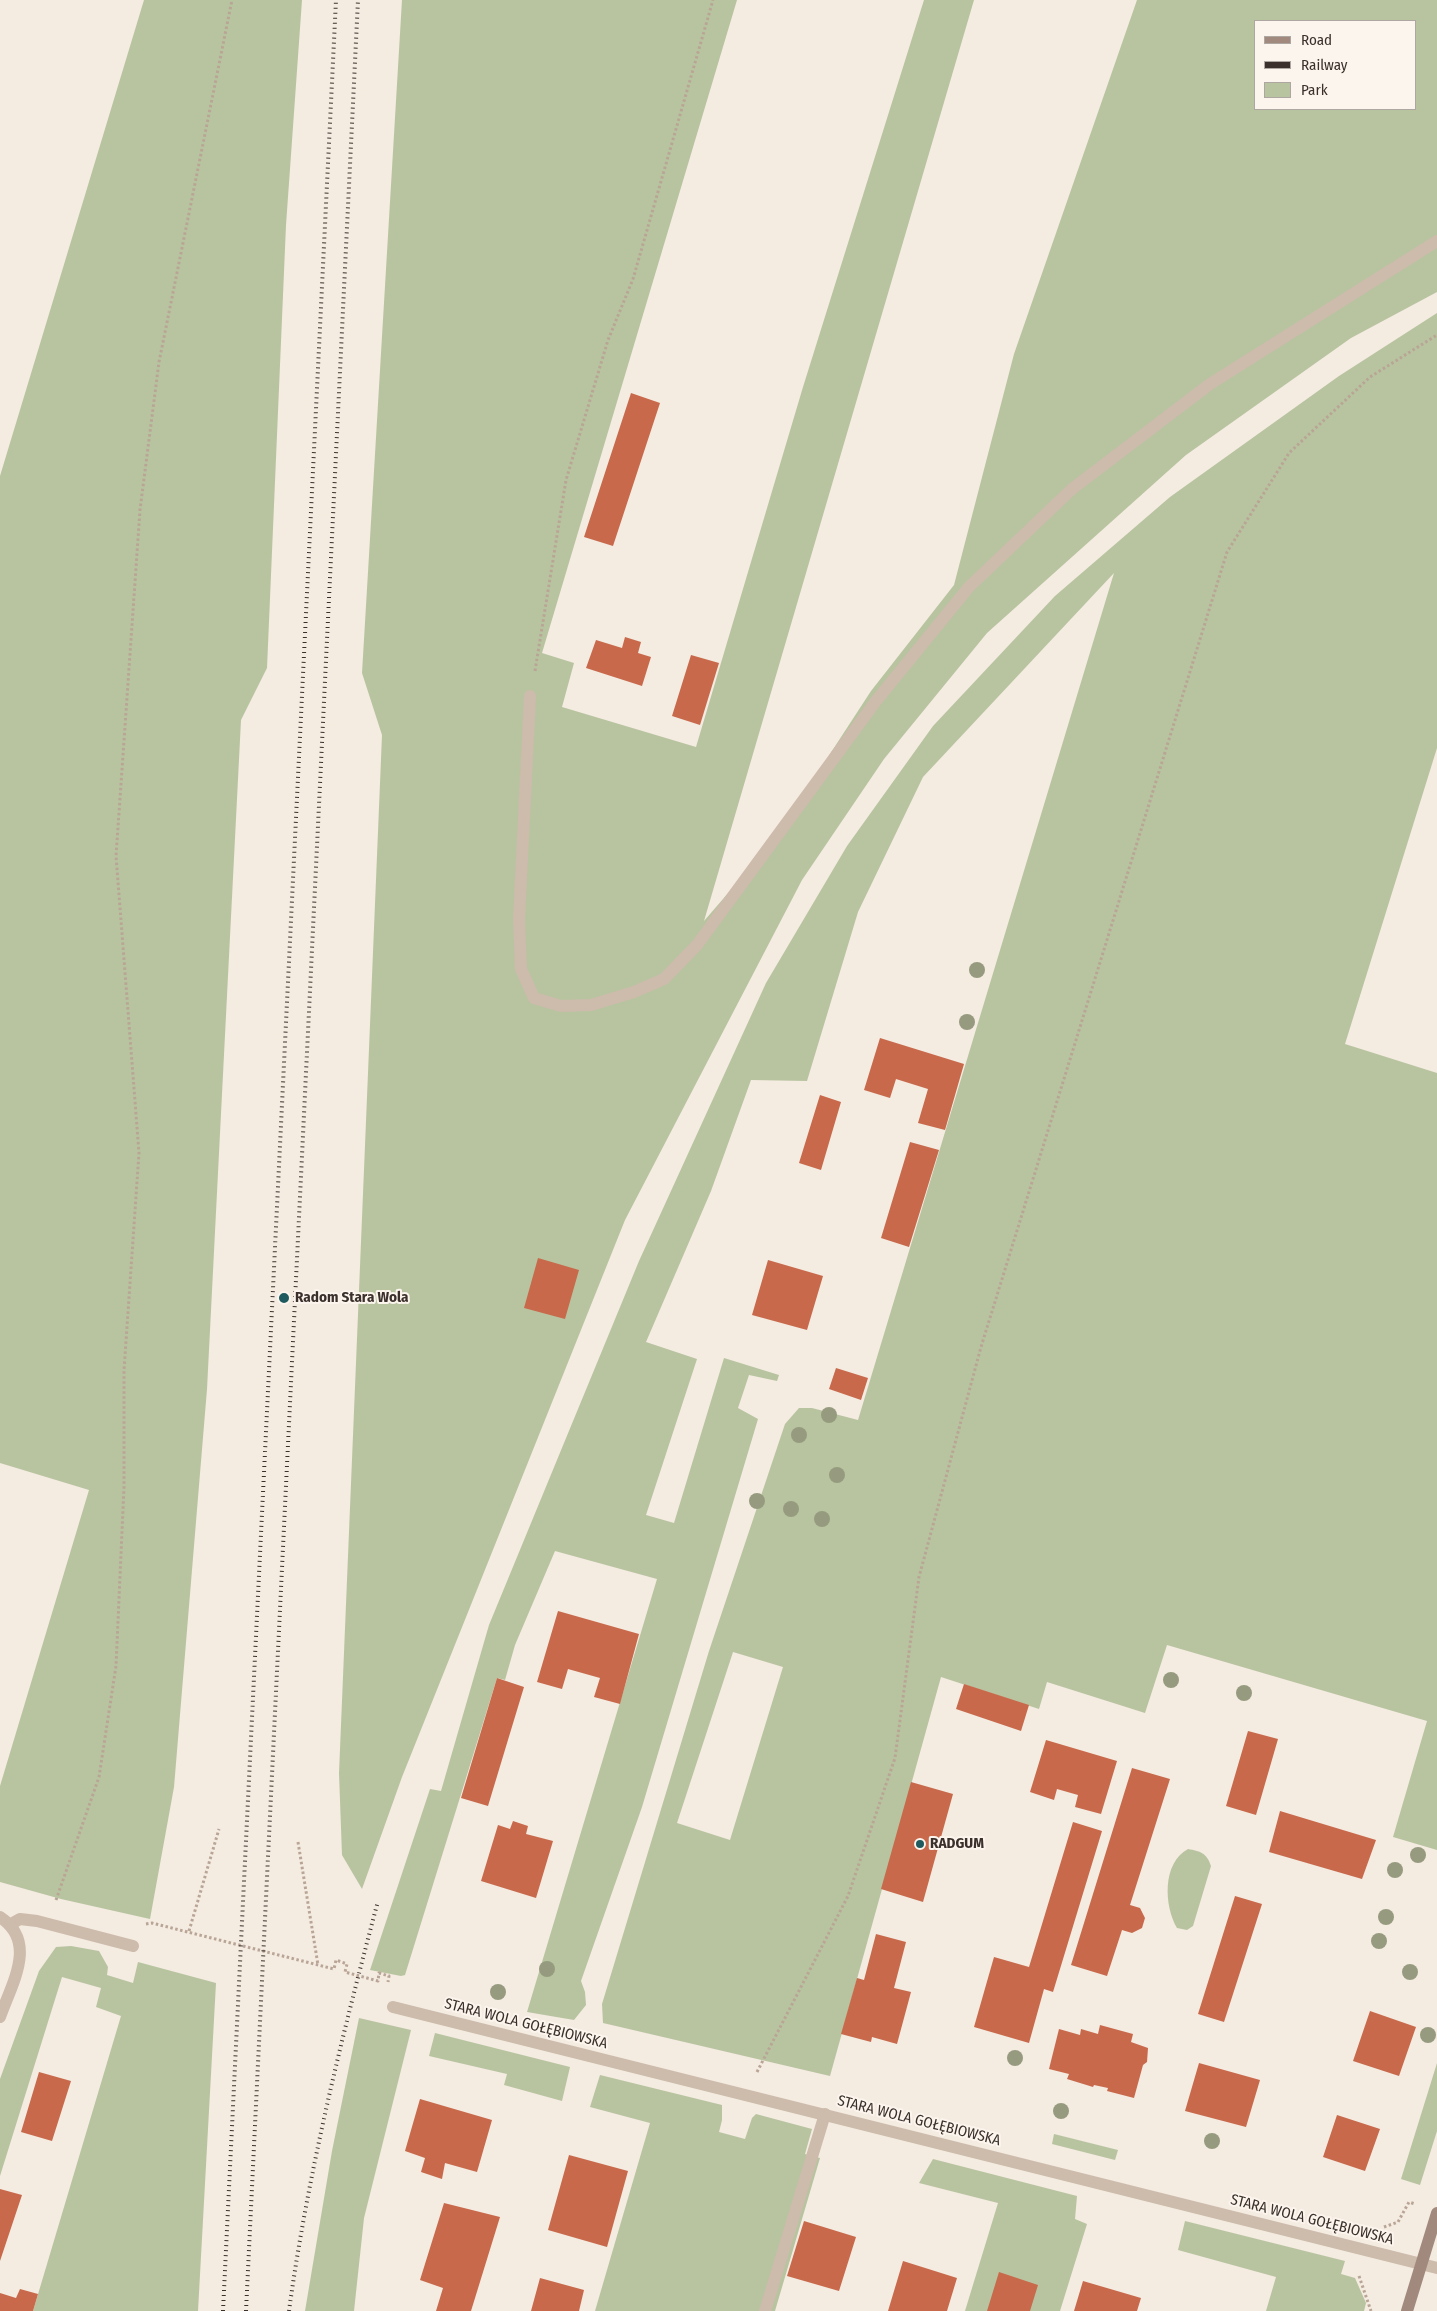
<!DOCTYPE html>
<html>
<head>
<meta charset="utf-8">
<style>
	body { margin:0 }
	#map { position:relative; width:1437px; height:2311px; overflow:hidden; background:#f4ebe1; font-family:"Fira Sans Condensed",sans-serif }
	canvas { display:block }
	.legend { position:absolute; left:1254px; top:20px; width:162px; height:90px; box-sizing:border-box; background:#fbf5ee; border:1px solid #aea6a0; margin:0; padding:6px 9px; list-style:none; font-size:15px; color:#3b302b }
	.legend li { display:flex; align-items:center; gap:10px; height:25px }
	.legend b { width:25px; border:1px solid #aea6a0 }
</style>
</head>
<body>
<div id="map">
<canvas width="1437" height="2311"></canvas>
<ul class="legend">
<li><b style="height:6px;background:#a18a7d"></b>Road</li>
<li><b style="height:6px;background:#3b302b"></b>Railway</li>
<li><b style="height:14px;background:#b8c4a0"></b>Park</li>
</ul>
</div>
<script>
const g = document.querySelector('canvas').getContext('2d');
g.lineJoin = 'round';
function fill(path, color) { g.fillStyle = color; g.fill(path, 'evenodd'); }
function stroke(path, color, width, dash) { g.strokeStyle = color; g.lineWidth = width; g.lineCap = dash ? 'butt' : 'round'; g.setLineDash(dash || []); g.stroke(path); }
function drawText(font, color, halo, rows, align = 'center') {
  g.font = font + ' "Fira Sans Condensed",sans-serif'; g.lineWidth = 4; g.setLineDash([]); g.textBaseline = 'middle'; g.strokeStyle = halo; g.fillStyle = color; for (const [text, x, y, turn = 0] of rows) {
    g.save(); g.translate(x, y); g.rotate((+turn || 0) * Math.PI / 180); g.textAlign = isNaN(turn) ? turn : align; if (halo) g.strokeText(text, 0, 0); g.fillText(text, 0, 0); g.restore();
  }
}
fill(new Path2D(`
	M144 0H302L286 225 267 668 241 720 207 1389 174 1787 150 1919 61 1899 0 1882V1786L89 1490 0 1463V476Z
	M402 0H737L542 653 574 663 562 707 696 747 803 387 924 0H974L704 921 774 840 871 691 954 585 1014 354 1137 0H1437V292L1351 338 1186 455 987 633 884 759 802 880 625 1220 402 1777 362 1889 342 1855 339 1773 382 735 362 673ZM1256 21H1416V109H1256Z
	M1437 313V748L1345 1044 1437 1073V1850L1393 1837 1427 1721 1167 1645 1145 1713 1047 1682 1039 1709 941 1677 830 2076 603 2023 602 2004 709 1651 785 1424 799 1408H812L858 1420 1114 573 923 777 858 912 807 1081 751 1080 711 1191 646 1342 697 1359 646 1515 674 1523 724 1358 779 1375 777 1381 749 1375 738 1408 758 1419 642 1807 581 1981 585 1992 586 2005 574 2020 527 2012 657 1579 555 1551 515 1645 505 1680 497 1678 405 1975 401 1976 370 1970 430 1789 441 1791 489 1625 639 1261 766 983 847 846 933 726 1055 596 1170 497 1339 376ZM733 1652 783 1667 730 1840 677 1823Z
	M1188 1849C1200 1851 1207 1853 1211 1866L1193 1926 1187 1930 1177 1928C1164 1906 1162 1863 1188 1849Z
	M71 1946 99 1951 108 1967 107 1975 133 1983 138 1962 216 1983 198 2311H33L121 2016 96 2007 101 1988 62 1977 0 2176V2079L39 1971 56 1947Z
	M359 2018 411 2030 364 2218 354 2311H305L332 2151Z
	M435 2033 570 2067 562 2101 504 2085 507 2074 429 2056Z
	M1437 2063V2131L1420 2185 1401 2179Z
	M600 2075 722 2105V2120L719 2132 745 2139 752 2118 756 2114 812 2129 805 2154 820 2158 775 2311H595L650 2123 590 2107Z
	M1054 2134 1118 2150 1115 2160 1052 2144Z
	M933 2159 1077 2196 1075 2219 1087 2224 1060 2311H965L998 2203 919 2183Z
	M1185 2221 1345 2261 1341 2274 1355 2278 1366 2303 1364 2311H1266L1276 2277 1178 2250Z`), '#b8c4a0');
fill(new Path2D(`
	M631 393 660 403 613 546 584 537Z
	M625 637 641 642 638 653 651 657 642 686 586 668 596 640 622 648Z
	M691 655 719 663 700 725 672 716Z
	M880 1038 964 1064 945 1130 918 1123 928 1089 896 1079 890 1098 864 1090Z
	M820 1095 841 1102 821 1170 799 1163Z
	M910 1142 939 1150 909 1247 881 1238Z
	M538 1258 579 1270 565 1319 524 1308Z
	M768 1260 823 1276 807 1330 752 1315Z
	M836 1368 868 1378 861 1400 829 1389Z
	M558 1611 639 1634 620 1704 594 1697 600 1678 568 1669 562 1689 537 1682Z
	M497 1678 524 1687 488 1806 461 1798Z
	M964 1684 1029 1705 1021 1731 956 1709Z
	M1248 1731 1278 1739 1256 1815 1226 1806Z
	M1046 1740 1117 1761 1101 1814 1075 1807 1078 1795 1057 1789 1054 1800 1030 1792Z
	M1132 1768 1170 1779 1130 1905 1140 1908 1145 1918 1142 1928 1132 1933 1122 1930 1107 1976 1071 1965Z
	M911 1782 953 1794 923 1902 881 1889Z
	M1280 1811 1376 1840 1362 1879 1269 1852Z
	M513 1821 528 1826 526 1834 553 1841 536 1898 481 1881 498 1825 510 1829Z
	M1073 1822 1102 1831 1053 1992 1044 1989 1029 2043 974 2027 994 1957 1029 1967Z
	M1235 1896 1262 1904 1224 2022 1198 2014Z
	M876 1934 906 1942 894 1988 911 1992 897 2044 872 2037 871 2042 841 2034 857 1978 864 1980Z
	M1370 2011 1416 2027 1399 2076 1353 2061Z
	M1100 2025 1133 2034 1131 2042 1148 2048 1147 2062 1143 2065 1134 2098 1107 2091 1108 2088 1094 2085 1093 2087 1067 2079 1069 2074 1049 2069 1059 2029 1080 2035 1081 2029 1098 2034Z
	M1199 2063 1260 2080 1246 2127 1185 2111Z
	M39 2072 71 2081 52 2141 21 2132Z
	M420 2099 492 2120 477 2172 445 2163 442 2179 421 2172 425 2158 405 2151Z
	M1337 2115 1380 2129 1365 2171 1323 2157Z
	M569 2155 628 2171 607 2247 548 2230Z
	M0 2189 22 2195 0 2261Z
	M444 2203 500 2217 471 2311H436L443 2288 420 2280Z
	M804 2221 856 2237 839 2291 787 2276Z
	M903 2261 957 2278 947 2311H888Z
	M999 2272 1038 2285 1030 2311H987Z
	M540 2278 584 2290 579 2311H531Z
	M1083 2281 1141 2298 1137 2311H1074Z
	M20 2289 38 2294 33 2311H0V2293L16 2298Z`), '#c8694b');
stroke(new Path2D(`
	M535 671 566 480 608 340 633 279 713 0
	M298 1842 318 1965
	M56 1900 99 1777 116 1666 124 1487V1370L139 1153 116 856 140 510 159 362 232 0
	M146 1924 152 1923 334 1969 336 1960 347 1964 345 1972 378 1981 379 1973 389 1976 388 1982
	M189 1931 219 1829
	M757 2072 848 1896 895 1758 919 1577 981 1347 1227 552 1289 453 1370 377 1437 335
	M1384 2227 1398 2222 1409 2202 1415 2204
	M1359 2276 1371 2311`), '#b9a596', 3, [2.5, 2.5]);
stroke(new Path2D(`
	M530 696 519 919 521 969 534 998 561 1006 591 1005 634 992 664 979 697 945 876 701 969 587 1072 489 1210 384 1437 241
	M11 1924 20 1919 37 1921 133 1946
	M765 2311 825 2114`), '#cdbbac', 12);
stroke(new Path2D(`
	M0 1917C38 1942 12 1983 0 2017
	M393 2007 1437 2268`), '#cdbbac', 12);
stroke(new Path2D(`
	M1407 2311 1437 2213`), '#a18a7d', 12);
stroke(new Path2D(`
	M223 2311 336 0
	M246 2311 358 0
	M289 2311C308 2172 342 2036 378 1901`), '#3b302b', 4, [1, 4]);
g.fillStyle = '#969b7f';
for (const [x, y] of [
	[977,970],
	[967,1022],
	[829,1415],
	[799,1435],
	[837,1475],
	[757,1501],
	[791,1509],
	[822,1519],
	[1171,1680],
	[1244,1693],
	[1418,1855],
	[1395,1870],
	[1386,1917],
	[1379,1941],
	[547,1969],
	[1410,1972],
	[498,1992],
	[1428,2035],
	[1015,2058],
	[1061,2111],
	[1212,2141]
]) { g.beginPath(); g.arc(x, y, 8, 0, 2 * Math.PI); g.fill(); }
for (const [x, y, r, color] of [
	[284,1298,6,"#1f5a5e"],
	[920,1844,5,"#1f5a5e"]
]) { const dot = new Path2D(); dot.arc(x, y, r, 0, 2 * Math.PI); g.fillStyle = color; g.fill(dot); stroke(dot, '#fbf5ee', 2); }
drawText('bold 15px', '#3b302b', '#fbf5ee', [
	["Radom Stara Wola",295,1298],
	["RADGUM",930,1844]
], 'left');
drawText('15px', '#3b302b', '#fbf5ee', [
	["STARA WOLA GOŁĘBIOWSKA",526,2024,14],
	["STARA WOLA GOŁĘBIOWSKA",919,2121,14],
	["STARA WOLA GOŁĘBIOWSKA",1312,2220,14]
]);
</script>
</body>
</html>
